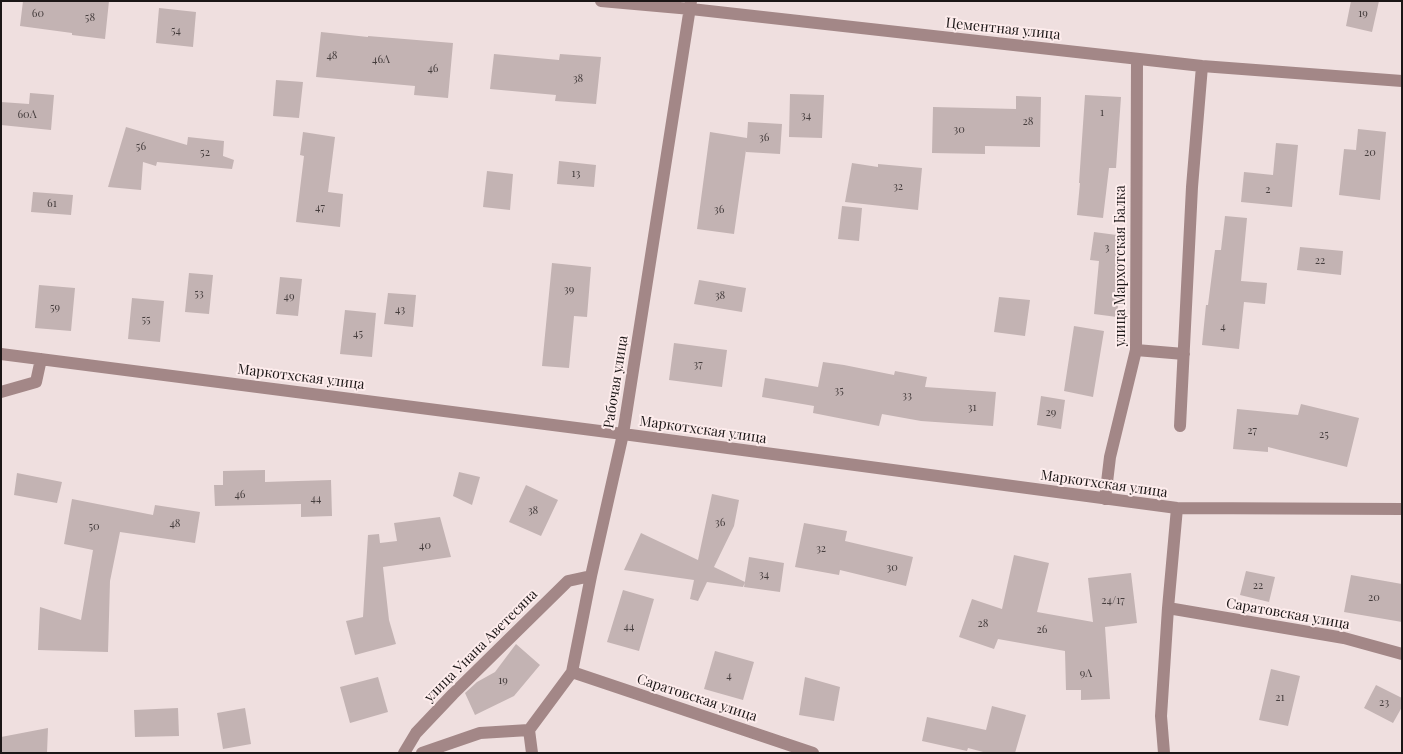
<!DOCTYPE html>
<html>
<head>
<meta charset="utf-8">
<style>
	body { margin:0 }
	#map { position:relative; width:1403px; height:754px; overflow:hidden; background:#efdfdf; font-family:"Playfair Display",serif }
	canvas { display:block }
	.frame { position:absolute; inset:0; border:2px solid #1b1616; pointer-events:none }
</style>
</head>
<body>
<div id="map">
<canvas width="1403" height="754"></canvas>
<div class="frame"></div>
</div>
<script>
const g = document.querySelector('canvas').getContext('2d');
g.lineJoin = 'round';
function fill(path, color) { g.fillStyle = color; g.fill(path, 'evenodd'); }
function stroke(path, color, width, dash) { g.strokeStyle = color; g.lineWidth = width; g.lineCap = dash ? 'butt' : 'round'; g.setLineDash(dash || []); g.stroke(path); }
function drawText(font, color, halo, rows, align = 'center') {
  g.font = font + ' "Playfair Display",serif'; g.lineWidth = 4; g.setLineDash([]); g.textBaseline = 'middle'; g.strokeStyle = halo; g.fillStyle = color; for (const [text, x, y, turn = 0] of rows) {
    g.save(); g.translate(x, y); g.rotate((+turn || 0) * Math.PI / 180); g.textAlign = isNaN(turn) ? turn : align; if (halo) g.strokeText(text, 0, 0); g.fillText(text, 0, 0); g.restore();
  }
}
fill(new Path2D(`
	M23 1H109L105 39 72 35V33L20 26Z
	M1351 1H1379L1372 32 1346 26Z
	M159 8 196 12 193 47 156 43Z
	M321 32 368 37V36L453 43 448 98 414 95 415 86 316 77Z
	M494 54 559 60 560 54 601 57 596 104 555 101 556 95 490 89Z
	M276 80 303 82 299 118 273 116Z
	M30 93 54 95 51 130 1 125V102L29 104Z
	M790 94 824 95 822 138 789 137Z
	M1085 95 1121 97 1116 168H1109L1103 218 1077 215 1080 183H1079Z
	M1016 96 1041 97 1040 147 985 146V154L932 153 933 107 1016 109Z
	M748 122 782 124 780 154 746 152V150L734 234 697 229 710 132 747 138Z
	M126 127 187 145 188 137 224 141 223 156 234 160 232 169 157 162 156 166 143 162 141 190 108 187Z
	M1358 129 1386 132 1380 200 1339 195 1344 149 1356 150Z
	M303 132 335 137 328 192 343 194 340 227 296 222 304 156 300 155Z
	M1276 143 1298 145 1292 207 1241 202 1244 172 1273 175Z
	M559 161 596 165 594 187 557 184Z
	M852 163 878 167V164L922 168 918 210 845 202Z
	M487 171 513 174 510 210 483 207Z
	M33 192 73 195 71 215 31 212Z
	M842 206 862 208 859 241 838 239Z
	M1225 216 1247 218 1241 281 1267 283 1265 304 1244 302 1239 349 1202 345 1206 305H1208L1215 250H1221Z
	M1094 232 1124 236 1120 269 1121 270 1117 317 1094 314 1099 261 1090 260Z
	M1300 247 1343 251 1341 275 1297 270Z
	M552 263 591 267 587 317 574 316 569 368 542 366Z
	M189 273 213 275 209 314 185 312Z
	M280 277 302 279 298 316 276 314Z
	M699 280 746 288 742 312 694 304Z
	M39 285 75 288 71 331 35 328Z
	M388 293 416 295 413 327 384 324Z
	M999 297 1030 300 1025 336 994 332Z
	M132 298 164 301 160 342 128 339Z
	M345 310 376 313 372 357 340 354Z
	M1074 326 1104 331 1093 397 1064 391Z
	M674 343 727 350 722 387 669 380Z
	M823 362 844 365 894 375 895 371 927 377 925 387 996 392 993 426 921 421 882 414 879 426 813 413 814 406 762 397 765 378 818 387Z
	M1041 396 1065 400 1061 429 1037 425Z
	M1301 404 1359 418 1347 467 1268 447V452L1233 449 1237 409 1298 415Z
	M265 470V482L331 480 332 516 301 517V504L215 506 214 485H223V471Z
	M459 472 480 477 472 505 453 496Z
	M17 473 62 482 57 503 14 495Z
	M526 485 558 500 541 536 509 522Z
	M712 494 739 500 734 526 714 567 745 582 743 587 707 582 698 601 690 599 694 580 624 570 641 533 698 560Z
	M72 499 153 515 155 505 200 512 195 543 120 532 110 581 108 652 38 650 40 607 81 620 93 550 64 544Z
	M440 517 451 557 383 567 389 620 396 644 355 655 346 621 363 617 368 535 379 534 380 543 397 541 394 523Z
	M804 523 847 531 845 541 913 557 906 586 840 570 839 575 795 567Z
	M1014 555 1049 563 1037 612 1093 622 1088 578 1131 573 1137 623 1105 627 1110 699 1081 700V690H1066L1065 651 998 639 994 649 959 637 972 599 1002 609Z
	M749 557 784 563 780 592 744 587Z
	M1246 571 1275 577 1269 602 1240 595Z
	M1351 575 1402 584V622L1344 612Z
	M623 590 654 599 639 651 607 642Z
	M516 644 540 665 514 696 475 715 465 693 477 682 495 672Z
	M715 651 754 662 743 700 704 689Z
	M1271 669 1300 676 1288 726 1259 720Z
	M378 677 388 712 350 723 340 687Z
	M805 677 840 687 834 721 799 715Z
	M1376 685 1402 698V707L1393 723 1364 708Z
	M992 706 1026 715 1015 753H987L968 748 967 751 922 741 927 717 986 730Z
	M178 708 179 736 135 737 134 710Z
	M245 708 251 744 223 749 217 713Z
	M48 728 47 753H1V737Z`), '#c3b3b3');
stroke(new Path2D(`
	M601 1 691 9 1202 66 1402 81
	M1136 350 1184 354
	M1 354 623 434 1177 508 1402 509
	M1 392 36 382 41 359
	M1180 426 1192 187 1202 66
	M1105 499 1110 457 1136 350 1137 60
	M1168 608 1344 638 1402 654
	M572 672 813 753
	M404 753 416 733 453 694 568 581 591 576
	M422 753 480 733 529 730
	M532 753 529 730 572 672 591 576 623 434 691 1
	M1164 753 1161 716 1168 608 1177 508`), '#a38787', 12);
drawText('11px', '#453d3d', null, [
	["60",38,14],
	["19",1363,14],
	["58",90,18],
	["54",176,31],
	["48",332,56],
	["46А",381,60],
	["46",433,69],
	["38",578,79],
	["1",1102,113],
	["60А",27,115],
	["34",806,116],
	["28",1028,122],
	["30",959,130],
	["36",764,138],
	["56",141,147],
	["52",205,153],
	["20",1370,153],
	["13",576,174],
	["32",898,187],
	["2",1268,190],
	["61",52,204],
	["47",320,208],
	["36",719,210],
	["3",1107,248],
	["22",1320,261],
	["39",569,290],
	["53",199,294],
	["38",720,296],
	["49",289,297],
	["59",55,308],
	["43",400,310],
	["55",146,320],
	["4",1223,327],
	["45",358,334],
	["37",698,365],
	["35",839,391],
	["33",907,396],
	["31",972,408],
	["29",1051,413],
	["27",1252,431],
	["25",1324,435],
	["46",240,495],
	["44",316,499],
	["38",533,511],
	["36",720,523],
	["48",175,524],
	["50",94,527],
	["40",425,546],
	["32",821,549],
	["30",892,568],
	["34",764,575],
	["22",1258,586],
	["20",1374,598],
	["24/17",1113,601],
	["28",983,624],
	["44",629,627],
	["26",1042,630],
	["9А",1086,674],
	["4",729,676],
	["19",503,681],
	["21",1280,698],
	["23",1384,703]
]);
drawText('14px', '#1b1616', '#fdecec', [
	["Цементная улица",1003,29,6],
	["улица Мархотская Балка",1121,266,-90],
	["Маркотхская улица",301,377,7],
	["Рабочая улица",616,382,-81],
	["Маркотхская улица",703,430,8],
	["Маркотхская улица",1104,484,8],
	["Саратовская улица",1288,614,10],
	["улица Унана Аветесяна",481,646,-45],
	["Саратовская улица",697,698,18]
]);
</script>
</body>
</html>
